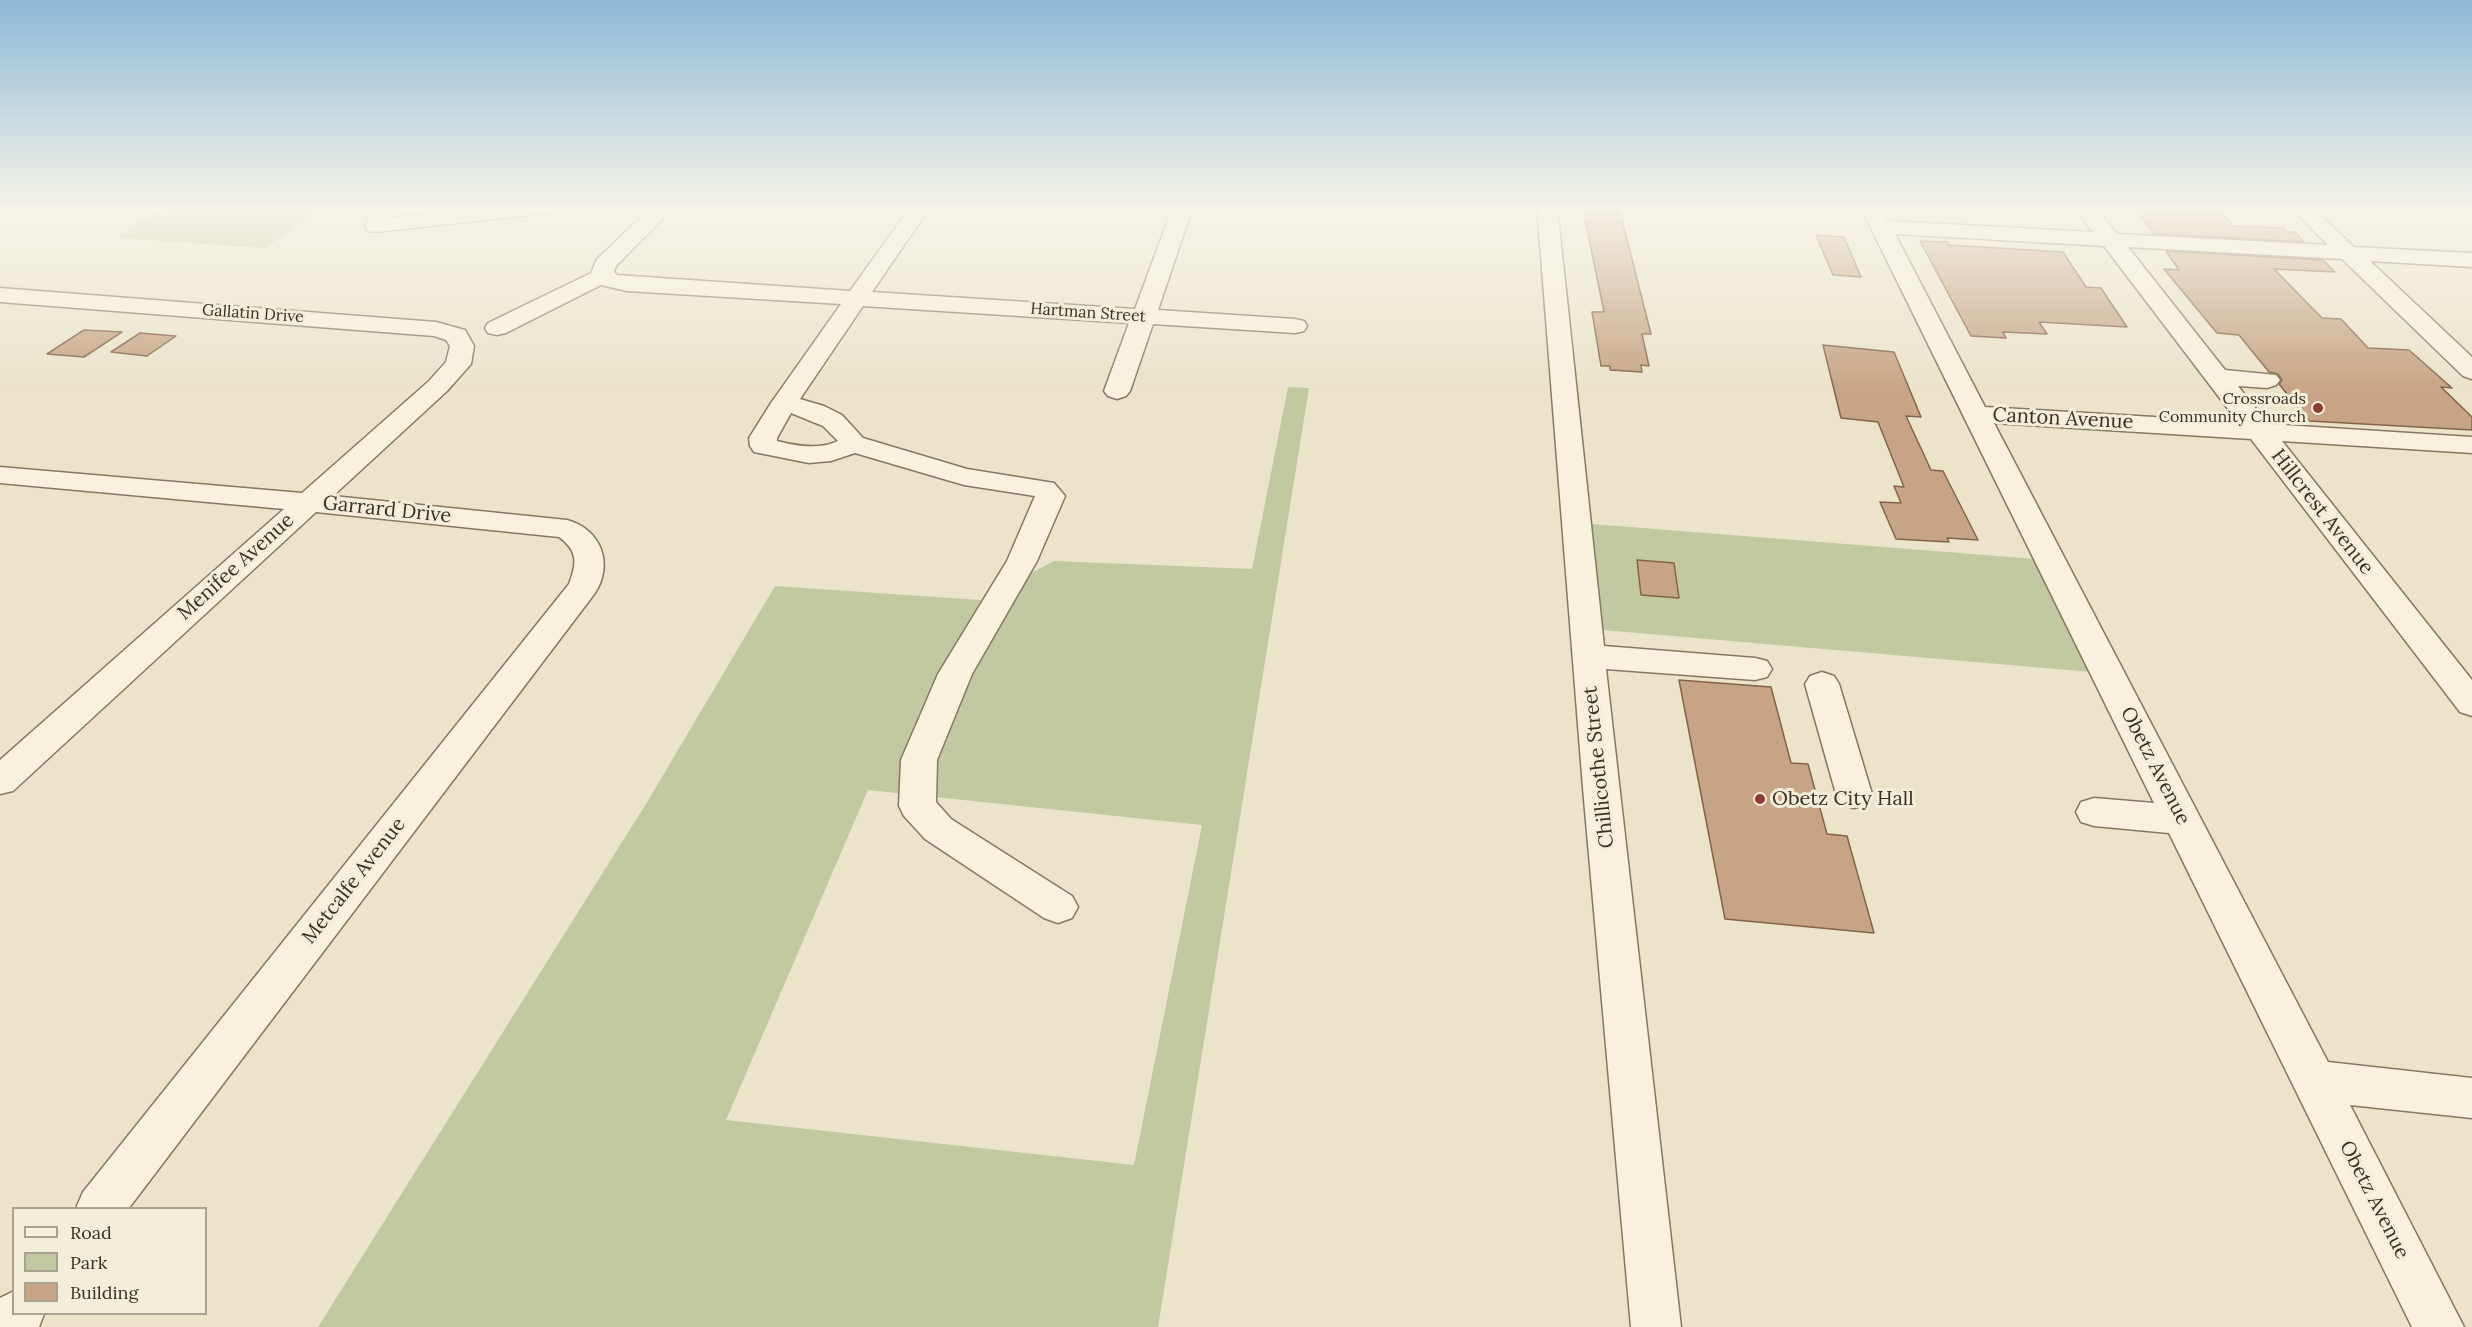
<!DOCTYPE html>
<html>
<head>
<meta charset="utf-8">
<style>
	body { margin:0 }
	#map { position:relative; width:2472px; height:1327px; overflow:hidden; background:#ebe4cb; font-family:Lora,serif }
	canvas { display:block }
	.legend { position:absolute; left:12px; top:1207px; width:195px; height:108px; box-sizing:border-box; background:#f3eeda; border:2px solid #a9a291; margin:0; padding:8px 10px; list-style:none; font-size:18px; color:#392f23 }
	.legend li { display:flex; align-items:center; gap:12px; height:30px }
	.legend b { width:30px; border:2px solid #a9a291 }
</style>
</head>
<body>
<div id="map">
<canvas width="2472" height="1327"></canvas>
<ul class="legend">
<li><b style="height:8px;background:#f7f1de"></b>Road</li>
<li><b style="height:16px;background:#c2c9a0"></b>Park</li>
<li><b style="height:16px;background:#c6a485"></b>Building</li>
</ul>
</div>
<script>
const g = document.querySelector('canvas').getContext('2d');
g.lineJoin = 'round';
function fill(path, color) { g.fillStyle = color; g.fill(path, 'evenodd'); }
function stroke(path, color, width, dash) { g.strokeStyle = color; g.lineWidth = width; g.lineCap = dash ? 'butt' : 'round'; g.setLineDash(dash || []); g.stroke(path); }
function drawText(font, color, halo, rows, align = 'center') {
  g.font = font + ' Lora,serif'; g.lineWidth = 6; g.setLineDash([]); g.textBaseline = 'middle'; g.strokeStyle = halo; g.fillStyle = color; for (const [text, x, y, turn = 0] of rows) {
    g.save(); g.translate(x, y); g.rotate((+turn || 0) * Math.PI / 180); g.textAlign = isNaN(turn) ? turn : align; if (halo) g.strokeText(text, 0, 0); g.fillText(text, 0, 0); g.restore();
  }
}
fill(new Path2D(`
	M166 206H328L264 248 116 238Z
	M1288 387 1309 388 1158 1327H318L649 799 775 586 980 600 1054 561 1252 569ZM868 790 1202 825 1134 1165 726 1120Z
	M1592 524 2036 559 2091 672 1603 630Z`), '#c2c9a0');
const building = new Path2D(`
	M1592 208 1617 209 1621 216 1651 334H1642L1649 366 1641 365 1642 372 1610 370V366H1601L1592 312H1604L1583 209Z
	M2135 208 2222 213 2233 226 2284 228 2287 232H2295L2304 242 2154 234Z
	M1816 235 1844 237 1861 277 1833 275Z
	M1920 241 1948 242 1949 245 2063 252 2086 287 2101 288 2127 327 2039 322 2047 334 2003 332 2006 338 1971 336Z
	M2166 251 2323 260 2335 272 2274 269 2322 318 2341 319 2368 348 2409 350 2452 388 2441 387 2472 417V430L2309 421 2279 384 2282 380 2278 374 2269 372 2239 335 2217 333 2164 269 2179 270Z
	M84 330 122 332 84 357 47 354Z
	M140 333 176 336 147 356 111 352Z
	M1823 345 1894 352 1921 417 1906 416 1931 470 1943 471 1978 540 1947 538 1949 542 1896 539 1880 502 1901 503 1894 486 1904 487 1878 422 1841 418Z
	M1637 560 1674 563 1679 598 1641 595Z
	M1679 680 1771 687 1791 763 1808 764 1827 834 1847 836 1874 933 1725 919Z`);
fill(building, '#c6a485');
stroke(building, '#846449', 1.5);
const minor = new Path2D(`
	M374 206H394L390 218 503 206H568L565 210 558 212 376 232 368 231 365 226Z
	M653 206H675L616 266 614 272 617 275 850 291 911 206H931L872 292 1135 309 1173 206H1193L1158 310 1295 319 1304 321 1307 326 1304 331 1295 333 1153 324 1130 391 1126 396 1117 399 1108 396 1104 391 1129 323 863 306 800 399 824 406 842 415 863 438 967 469 1054 483 1065 496 1037 561 972 674 937 760 936 802 951 819 1072 896 1078 907 1072 918 1058 923 1044 918 925 839 904 816 899 806 901 760 938 674 1007 561 1035 496 964 485 855 453 831 461 809 463 754 452 750 446 749 438 771 403 841 304 627 291 601 285 506 333 497 335 488 333 485 328 488 323 591 273 597 259ZM791 413 823 426 838 441C819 450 796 446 777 441V438Z
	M1537 206H1557L1604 646 1755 658 1767 661 1772 669 1767 677 1755 680 1606 669 1681 1327H1631L1583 788Z
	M1860 206H1880L1888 221 2093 232 2074 206H2095L2117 234 2328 245 2289 206H2311L2354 247 2472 253V267L2370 261 2472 357V379L2463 376 2342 259 2128 247 2225 370 2276 375 2280 380 2276 385 2267 388 2238 386 2268 424 2472 437V453L2282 441 2472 680V716L2460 712 2251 439 1994 423 2328 1062 2472 1078V1118L2350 1105 2464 1327H2412L2169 833 2094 826 2081 822 2076 812 2081 802 2094 798 2154 803ZM1895 234 2104 246 2238 422 1985 407Z
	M0 288 436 322 465 330 474 346 471 364 447 391 333 496 567 520C601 529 614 564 595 593L129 1208H76L83 1192 569 584C577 563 578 551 559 537L316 512 13 791 0 794V760L284 509 0 483V467L302 493 429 381 446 362 450 346 446 340 434 336 0 302Z
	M1822 672 1834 676 1839 684 1872 794 1867 804 1854 808 1841 804 1836 794 1805 684 1810 676Z
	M14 1291V1314H44L39 1327H0V1298Z`);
stroke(minor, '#877761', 3);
fill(minor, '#f7f1de');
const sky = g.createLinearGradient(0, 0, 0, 391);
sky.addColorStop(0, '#8fb9d6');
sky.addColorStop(0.53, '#f6f3e8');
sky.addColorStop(1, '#f6f3e800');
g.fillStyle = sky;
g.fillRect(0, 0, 2472, 391);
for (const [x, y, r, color] of [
	[2318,408,6,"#913a36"],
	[1760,799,6,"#913a36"]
]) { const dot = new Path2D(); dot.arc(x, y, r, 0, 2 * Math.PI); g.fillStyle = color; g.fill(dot); stroke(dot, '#f3eeda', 2); }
drawText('16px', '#392f23', '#f3eeda', [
	["Hartman Street",1088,313,4],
	["Gallatin Drive",253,314,4]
]);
drawText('16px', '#392f23', '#f3eeda', [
	["Crossroads",2306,399],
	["Community Church",2306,417]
], 'right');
drawText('20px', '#392f23', '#f3eeda', [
	["Canton Avenue",2063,419,3],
	["Garrard Drive",387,510,6],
	["Hillcrest Avenue",2322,512,52],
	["Menifee Avenue",236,567,-42],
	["Obetz Avenue",2155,766,63],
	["Chillicothe Street",1599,767,-96],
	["Metcalfe Avenue",354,881,-52],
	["Obetz Avenue",2374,1200,63]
]);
drawText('20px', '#392f23', '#f3eeda', [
	["Obetz City Hall",1772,799]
], 'left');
</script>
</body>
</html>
